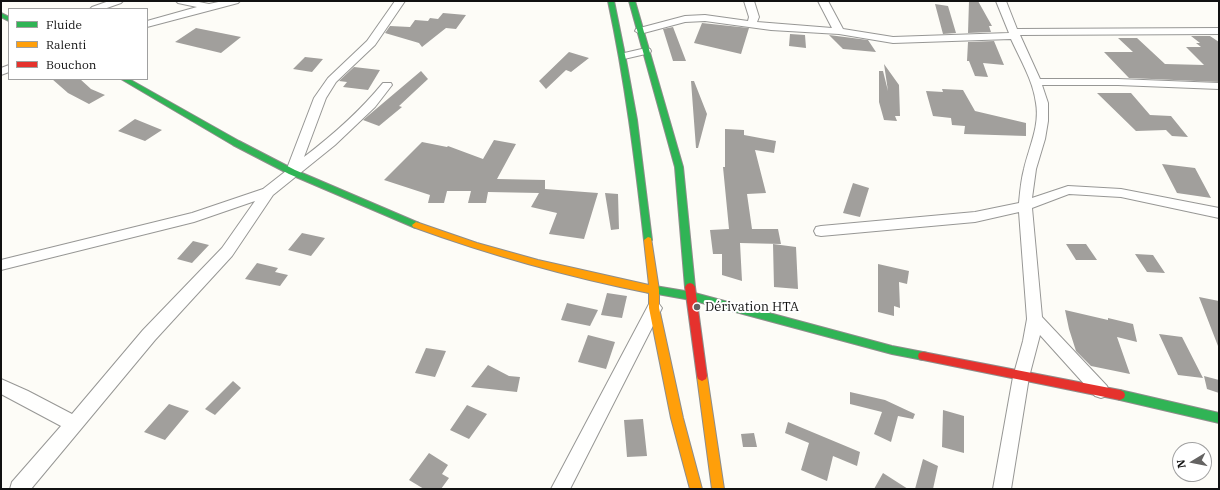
<!DOCTYPE html>
<html>
<head>
<meta charset="utf-8">
<style>
	body { margin:0 }
	#map { position:relative; width:1220px; height:490px; overflow:hidden; background:#fdfcf7; font-family:"IBM Plex Serif",serif }
	canvas { display:block }
	.frame { position:absolute; inset:0; border:2px solid #111; pointer-events:none }
	.legend { position:absolute; left:8px; top:8px; width:140px; height:72px; box-sizing:border-box; background:#fff; border:1px solid #a0a0a0; margin:0; padding:5px 7px; list-style:none; font-size:12px; color:#111 }
	.legend li { display:flex; align-items:center; gap:8px; height:20px }
	.legend b { width:20px; border:1px solid #a0a0a0 }
	.north { position:absolute; left:1172px; top:442px; width:40px; height:40px; box-sizing:border-box; background:#fff; border:1px solid #a0a0a0; border-radius:50%; rotate:260deg; font-size:11px; font-weight:700; line-height:16px; text-align:center; color:#111 }
	.north::after { content:''; display:block; margin:auto; width:14px; height:18px; background:#646362; clip-path:polygon(50% 0,100% 100%,50% 72%,0 100%) }
</style>
</head>
<body>
<div id="map">
<canvas width="1220" height="490"></canvas>
<div class="frame"></div>
<ul class="legend">
<li><b style="height:5px;background:#30b455"></b>Fluide</li>
<li><b style="height:5px;background:#ff9f0a"></b>Ralenti</li>
<li><b style="height:5px;background:#e5322d"></b>Bouchon</li>
</ul>
<div class="north">N</div>
</div>
<script>
const g = document.querySelector('canvas').getContext('2d');
g.lineJoin = 'round';
function fill(path, color) { g.fillStyle = color; g.fill(path, 'evenodd'); }
function stroke(path, color, width, dash) { g.strokeStyle = color; g.lineWidth = width; g.lineCap = dash ? 'butt' : 'round'; g.setLineDash(dash || []); g.stroke(path); }
function drawText(font, color, halo, rows, align = 'center') {
  g.font = font + ' "IBM Plex Serif",serif'; g.lineWidth = 4; g.setLineDash([]); g.textBaseline = 'middle'; g.strokeStyle = halo; g.fillStyle = color; for (const [text, x, y, turn = 0] of rows) {
    g.save(); g.translate(x, y); g.rotate((+turn || 0) * Math.PI / 180); g.textAlign = isNaN(turn) ? turn : align; if (halo) g.strokeText(text, 0, 0); g.fillText(text, 0, 0); g.restore();
  }
}
fill(new Path2D(`
	M969 1H978L992 26H989L991 32 968 33Z
	M935 4 948 6 956 33 943 34Z
	M443 13 466 15 456 29 446 28 422 47 419 43 385 33 390 26 410 27 415 20 428 21 430 18 438 19Z
	M702 23 749 28 741 54 694 43Z
	M673 27 686 61H673L663 29Z
	M196 28 241 37 221 53 175 42Z
	M790 34 805 35 806 48 789 46Z
	M829 35 868 40 876 52 843 49Z
	M1191 36H1210L1219 42V82L1129 78 1104 52H1133L1118 38H1137L1165 64 1204 65 1186 47H1201L1196 43H1200Z
	M994 41 1004 65 983 63 988 77 975 76 969 61H967L968 42Z
	M569 52 589 58 571 72 566 70 546 89 539 81Z
	M305 57 323 59 312 72 293 69Z
	M884 64 899 85 900 116H895L897 121 884 120 879 102V71H883L888 91Z
	M354 67 380 70 368 90 343 87 347 82 339 81Z
	M421 71 428 79 399 106 402 107 379 126 363 120Z
	M52 79H80L91 89 105 95 89 104 68 93Z
	M691 81H694L707 114 698 148H696Z
	M942 89 963 90 975 111 1026 123V136L964 134 965 126 952 125 951 118 933 116 926 91 943 92Z
	M1097 93H1131L1150 115 1171 116 1188 137 1172 136 1166 130 1136 131Z
	M135 119 162 130 145 141 118 131Z
	M725 129 744 130V135L776 141 774 153 755 150 766 193 747 194 752 229H778L781 244 740 243 742 281 722 275V254H713L710 230 729 229 723 167H725Z
	M494 140 516 144 497 179 545 180V189L598 193 584 239 549 234 557 213 531 207 539 193 488 192 486 203H468L471 191H447L444 203H428L430 195 384 180 422 142 447 147 448 146 483 159Z
	M1162 164 1195 168 1211 198 1177 193Z
	M853 183 869 188 860 217 843 213Z
	M605 193 618 194 619 229 611 230Z
	M302 233 325 238 311 256 288 250Z
	M193 241 209 245 192 263 177 259Z
	M773 244 796 247 798 289 774 287Z
	M1066 244H1086L1097 260H1076Z
	M1135 254 1153 255 1165 273 1147 272Z
	M257 263 278 268 275 272 288 275 280 286 245 279Z
	M878 264 909 271 907 284 899 282 900 308 894 306V316L878 312Z
	M607 293 627 296 622 318 601 315Z
	M1199 297 1219 301V346H1218Z
	M567 303 598 310 590 326 561 320Z
	M1065 310 1108 320V318L1133 324 1137 342 1117 337 1130 374 1091 366 1076 351 1069 329Z
	M1159 334 1182 337 1203 378 1178 375Z
	M588 335 615 342 606 369 578 362Z
	M426 348 446 351 435 377 415 373Z
	M488 365 509 376 520 377 517 392 471 387Z
	M1204 376 1219 380V393L1207 389Z
	M233 381 241 388 215 415 205 409Z
	M850 392 885 400 915 414 913 419 898 416 891 442 874 434 882 412 850 404Z
	M169 404 189 411 165 440 144 432Z
	M467 405 487 414 469 439 450 430Z
	M943 410 964 416V453L942 447Z
	M643 419 647 456 627 457 624 420Z
	M788 422 860 452 857 466 833 456 827 481 801 470 809 443 785 433Z
	M754 433 757 447H743L741 434Z
	M429 453 448 465 442 474 449 478 441 489H424L409 480Z
	M923 459 938 466 933 489H915Z
	M883 473 908 489H874Z`), '#a19f9c');
const street = new Path2D(`
	M109 1H123L121 3 104 9H90L92 7Z
	M176 1H194L209 4 223 1H240L238 3 147 27V21L197 7 178 3Z
	M395 1H405L375 45 336 82 326 98 304 157C333 135 360 111 383 83H391L392 85 375 107 335 145 273 195 232 256 155 340 31 489H10L12 482 61 426 1 394V379L28 391 72 414 143 330 222 248 255 201 194 222 1 270V260L192 213 263 189 286 171 314 98 328 78 367 41Z
	M744 1H754L759 17 757 22 832 28 818 1H828L843 29 893 37 1009 33 996 1H1006L1017 29 1219 28V34L1020 35 1040 79H1118L1219 83V89L1118 85H1042L1048 103V121L1045 139 1036 169 1032 198 1068 186 1121 189 1219 208V218L1121 197 1069 194 1032 208 1042 317 1107 386 1109 391 1107 396 1101 398 1095 396 1040 335 1029 377 1011 489H993L1013 377 1023 341 1027 319 1019 212 975 222 821 236 816 235 814 231 816 227 821 226 975 212 1019 203C1020 192 1021 180 1024 169 1029 147 1040 126 1036 103 1033 80 1020 59 1011 39L893 43 839 34 771 30 705 21 685 22 640 34 635 31 636 29 685 16 705 15 748 21 749 17Z
	M646 48 650 49 651 51 650 53 624 59 619 56 620 54Z
	M9 65V72L1 75V68Z
	M654 302 659 304 662 308 570 489H551L649 304Z`);
const fast = new Path2D(`
	M608 1H614L626 60 637 120 652 240 648 243 644 240C635 160 625 80 608 1Z
	M629 1H635L683 167 695 287 693 290H687L685 287 675 167Z
	M1 13 9 17V21L1 17Z
	M121 79H129L239 141 295 170 419 223 420 225 416 228 413 227 289 174 233 145Z
	M649 285 691 292 892 346 923 352 927 353 928 356 927 359 923 360 892 354 691 300 646 292 644 289 646 286Z
	M1120 390 1219 413V423L1120 400 1116 398 1115 395 1116 392Z`);
const slow = new Path2D(`
	M416 222 477 243 538 260 649 285 644 240 648 237 651 238 659 290V308L683 418 702 489H690L671 418 649 308V293C569 277 490 255 413 227L412 225Z
	M702 371 706 373 707 376 724 489H712L697 376 698 373Z`);
const jam = new Path2D(`
	M690 283 693 284 695 287 707 376 706 379 702 381 698 379 697 376 685 287 687 284Z
	M923 352 1120 390 1124 392 1125 395 1124 398 1120 400 923 360 919 359 918 356 919 353Z`);
stroke(street, '#979795', 2);
stroke(fast, '#8e8d8b', 2);
stroke(slow, '#8e8d8b', 2);
stroke(jam, '#8e8d8b', 2);
fill(street, '#fffffe');
fill(fast, '#30b455');
fill(slow, '#ff9f0a');
fill(jam, '#e5322d');
for (const [x, y, r, color] of [
	[697,307,4,"#646362"]
]) { const dot = new Path2D(); dot.arc(x, y, r, 0, 2 * Math.PI); g.fillStyle = color; g.fill(dot); stroke(dot, '#fff', 1.5); }
drawText('13px', '#111', '#fff', [
	["Dérivation HTA",705,307]
], 'left');
</script>
</body>
</html>
